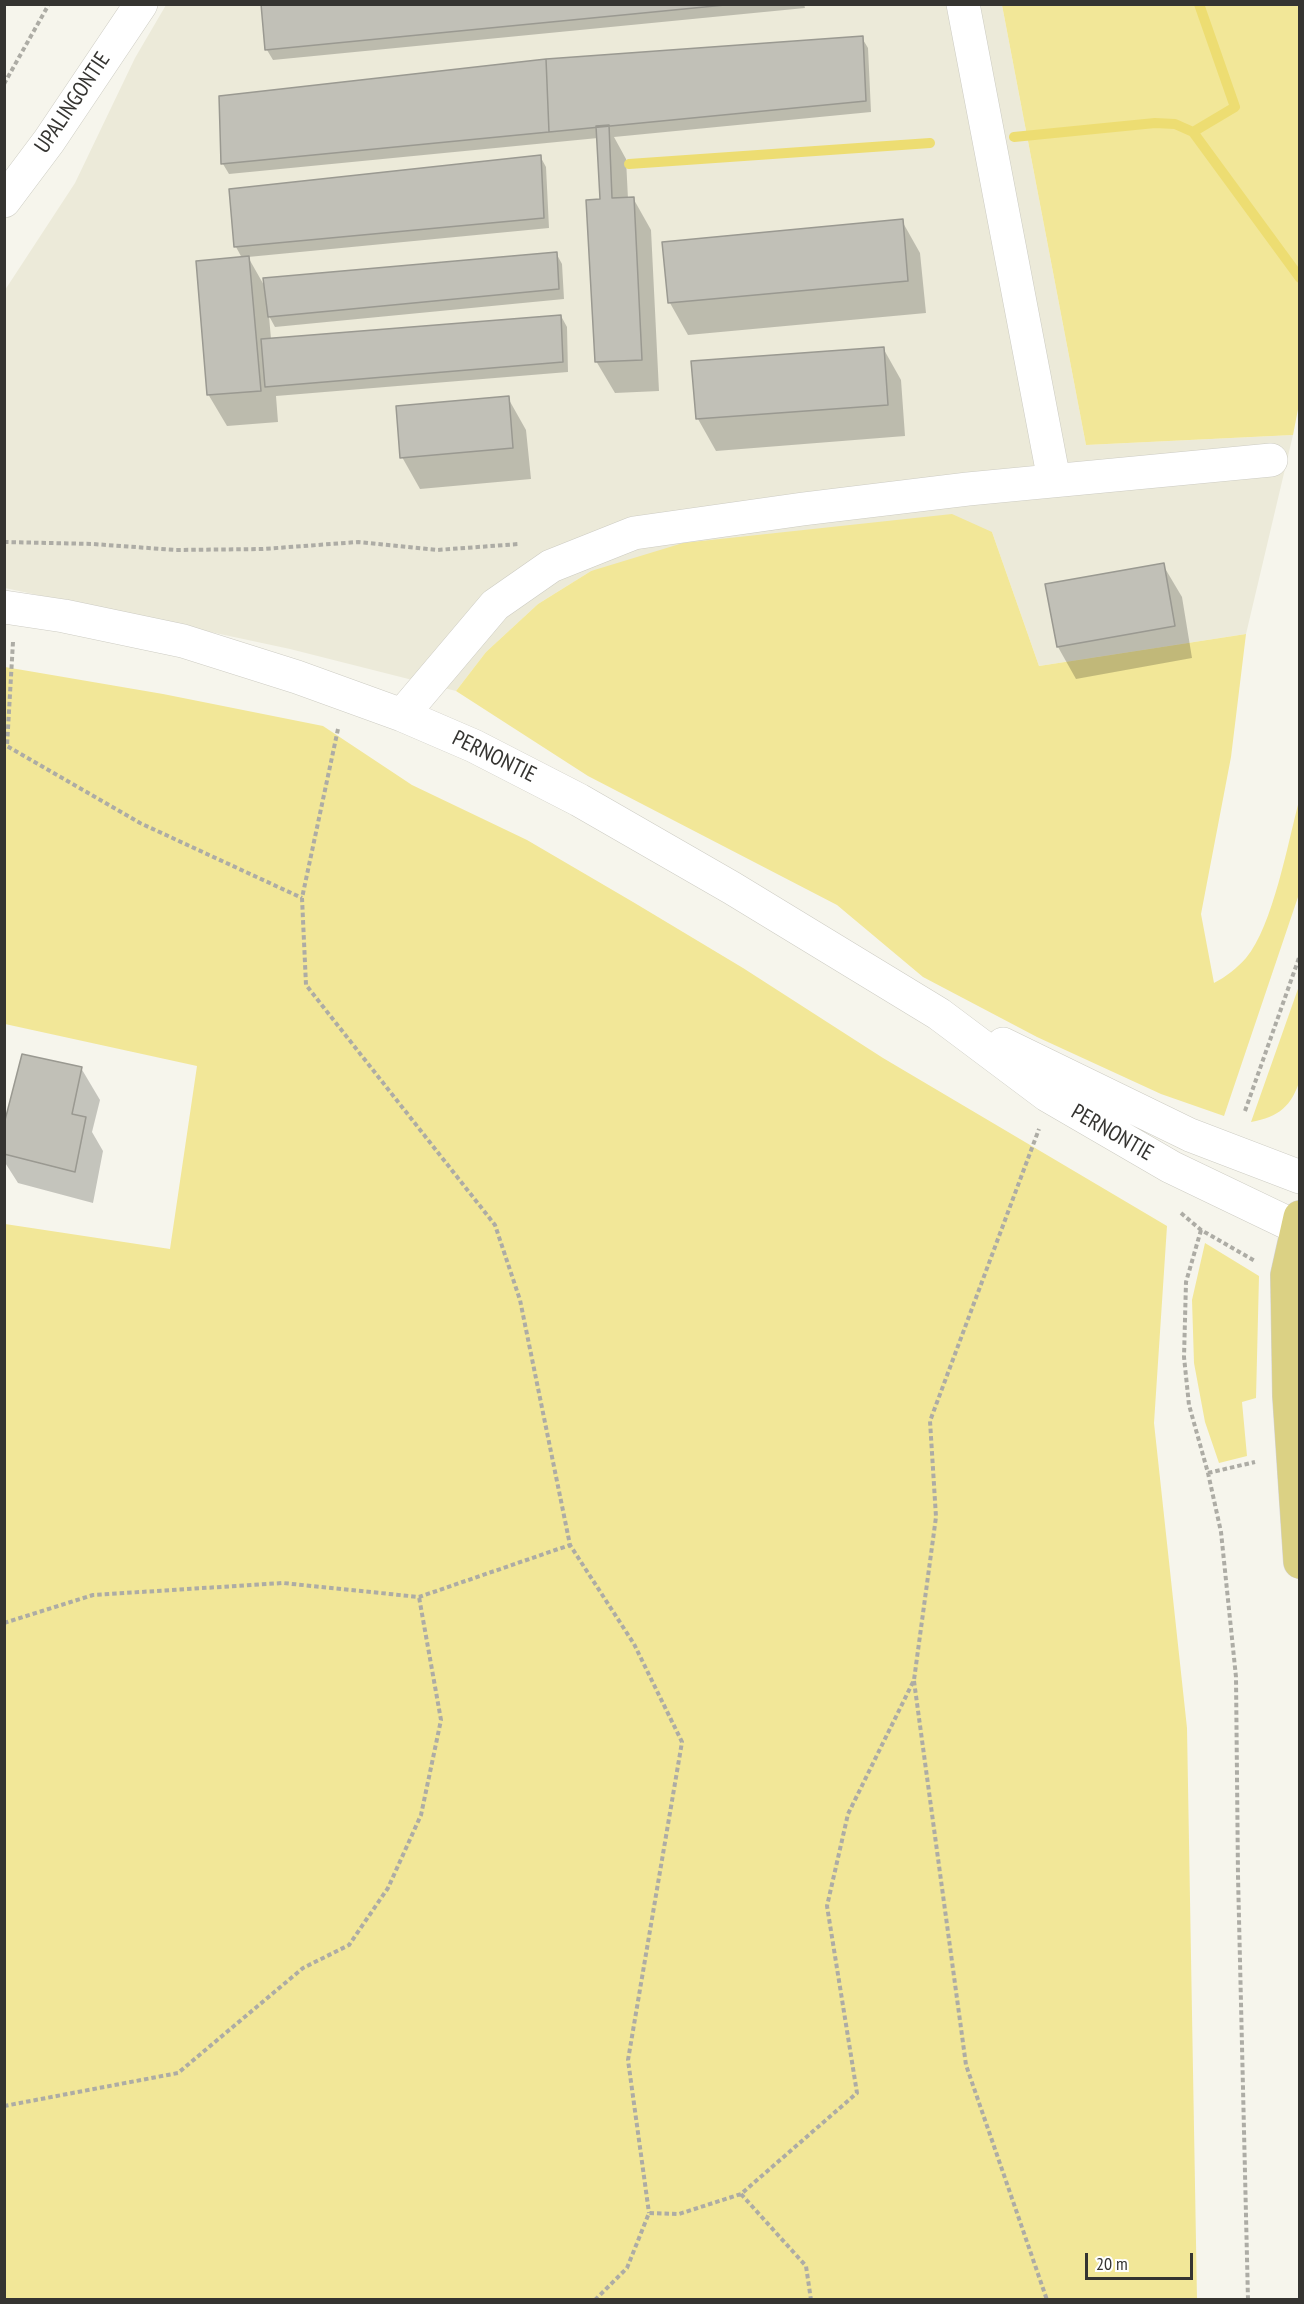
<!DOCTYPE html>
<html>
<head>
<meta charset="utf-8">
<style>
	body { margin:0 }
	#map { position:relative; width:1304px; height:2304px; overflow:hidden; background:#f6f5ec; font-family:"PT Sans Narrow",sans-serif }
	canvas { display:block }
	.frame { position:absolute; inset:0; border:6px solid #353431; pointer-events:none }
	.scale { position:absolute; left:1085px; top:2253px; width:108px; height:27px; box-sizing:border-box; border:3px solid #353431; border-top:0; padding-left:8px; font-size:18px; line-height:21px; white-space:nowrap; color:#353431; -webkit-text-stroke:4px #fff; paint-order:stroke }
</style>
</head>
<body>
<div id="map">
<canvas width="1304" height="2304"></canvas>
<div class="frame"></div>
<div class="scale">20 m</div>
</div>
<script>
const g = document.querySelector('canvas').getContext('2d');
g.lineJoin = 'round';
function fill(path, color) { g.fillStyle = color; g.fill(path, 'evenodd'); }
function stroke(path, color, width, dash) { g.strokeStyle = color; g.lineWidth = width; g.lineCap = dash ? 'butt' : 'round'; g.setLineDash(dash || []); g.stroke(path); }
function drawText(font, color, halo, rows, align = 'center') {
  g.font = font + ' "PT Sans Narrow",sans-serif'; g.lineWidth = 4.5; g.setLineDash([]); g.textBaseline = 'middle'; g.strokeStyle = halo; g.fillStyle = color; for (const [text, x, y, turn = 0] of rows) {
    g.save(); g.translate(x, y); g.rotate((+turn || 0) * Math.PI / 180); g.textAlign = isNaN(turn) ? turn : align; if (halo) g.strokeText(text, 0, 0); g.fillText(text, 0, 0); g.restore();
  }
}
fill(new Path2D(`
	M166 5H1002L1086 445 1293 435 1246 634 1039 666 992 532 591 571 538 604 486 652 456 691 290 649 5 588V290L75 183 135 58Z`), '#ecead9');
fill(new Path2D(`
	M1002 5H1299L1300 399 1293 435 1086 445Z
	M952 514 992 532 1039 666 1246 634 1231 757 1201 914 1214 983C1226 977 1237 968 1246 958 1273 926 1288 842 1299 801V894L1224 1116 1161 1094 1037 1037 923 977 837 905 588 776 456 691 486 652 538 604 591 571 683 543Z
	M5 667 163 694 323 726 412 785 527 840 633 902 743 968 883 1058 1167 1226 1154 1423 1187 1728 1197 2299H5V1224L170 1249 197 1066 5 1024Z
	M1299 986 1300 1079C1292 1106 1279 1117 1251 1122Z
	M1205 1243 1259 1276 1256 1398 1242 1402 1247 1456 1219 1463 1205 1422 1194 1363 1192 1300Z`), '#f2e798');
fill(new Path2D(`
	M262 4H804L805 8 273 60 267 50Z
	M862 38 868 48 871 112 614 137 626 159 628 199 633 198 651 230 659 391 615 393 596 361 601 200 598 138 229 174 223 164 221 97Z
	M540 156 546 167 549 228 248 257 265 287 556 253 562 264 564 299 275 327 269 316 271 339 561 316 567 327 568 372 276 396 278 422 227 426 208 394 242 258 236 247 230 190Z
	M902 221 920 253 926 313 688 335 670 303 664 243Z
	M883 348 901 380 905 436 716 451 698 419Z
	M508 398 526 430 531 479 420 489 402 457Z
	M1163 565 1182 597 1192 658 1076 679 1058 647Z
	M81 1068 100 1100 92 1132 103 1151 93 1203 18 1183 4 1161V1130Z`), '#0003');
stroke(new Path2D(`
	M1199 4 1235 107 1193 132 1300 278
	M1014 137 1155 123 1175 124 1193 132
	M629 164 930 143`), '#eddd72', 10);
const building = new Path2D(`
	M261 4H735L265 50Z
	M863 36 866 101 549 132 546 59Z
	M546 59 549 132 221 164 219 96Z
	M609 125 612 198 634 197 642 360 595 362 586 200 600 199 596 126Z
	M541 155 544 218 234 247 229 189Z
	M903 219 908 281 668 303 662 242Z
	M557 252 559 289 268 317 263 278Z
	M249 256 261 391 207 395 196 261Z
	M561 315 563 362 265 387 261 339Z
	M884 347 888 405 696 419 691 361Z
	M509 396 513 448 400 458 396 406Z
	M1164 563 1175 626 1057 647 1045 584Z
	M22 1054 82 1067 72 1114 86 1117 75 1172 4 1154V1124Z`);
fill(building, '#c1c0b7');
stroke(building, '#9a9991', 1.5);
const minor = new Path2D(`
	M963 4 1054 480
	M4 201 49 141 141 4
	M4 607 64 616 183 641 297 677 402 715 474 746 579 800 732 888 939 1014 1047 1095 1171 1167 1300 1229
	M402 715 495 605 551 566 634 533 803 509 968 489 1271 460
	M1003 1044 1190 1135 1300 1177`);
const major = new Path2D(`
	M1300 1217 1287 1275 1289 1396 1300 1562`);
stroke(minor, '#cdccc3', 34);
stroke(major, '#d3d2d2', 34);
stroke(new Path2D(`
	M4 84 49 4
	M4 542 93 544 176 550 263 549 358 542 437 550 519 544
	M13 642 7 746 140 823 302 898
	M338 729 302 898 306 985 495 1225 520 1300 570 1545 634 1644 682 1742 628 2060 649 2213
	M1245 1111 1300 955
	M1181 1213 1201 1230 1255 1261
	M1201 1230 1186 1282 1184 1357 1189 1405 1208 1473 1221 1532 1236 1677 1238 1876 1248 2300
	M1208 1473 1255 1462
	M4 1623 93 1595 283 1583 419 1597 570 1545
	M914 1681 966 2065 1047 2300
	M4 2106 178 2073 303 1968 349 1945 388 1888 421 1815 441 1720 419 1597
	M741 2194 806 2266 811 2300
	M595 2300 627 2268 649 2213 679 2214 741 2194 857 2093 827 1906 848 1814 914 1680 936 1517 930 1421 1039 1129`), '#adaca5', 4, [4.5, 3]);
stroke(minor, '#fff', 33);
stroke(major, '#dbd184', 33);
drawText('22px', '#353431', '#fff', [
	["UPALINGONTIE",73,103,-56],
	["PERNONTIE",494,757,26],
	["PERNONTIE",1112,1133,30]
]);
</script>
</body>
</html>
